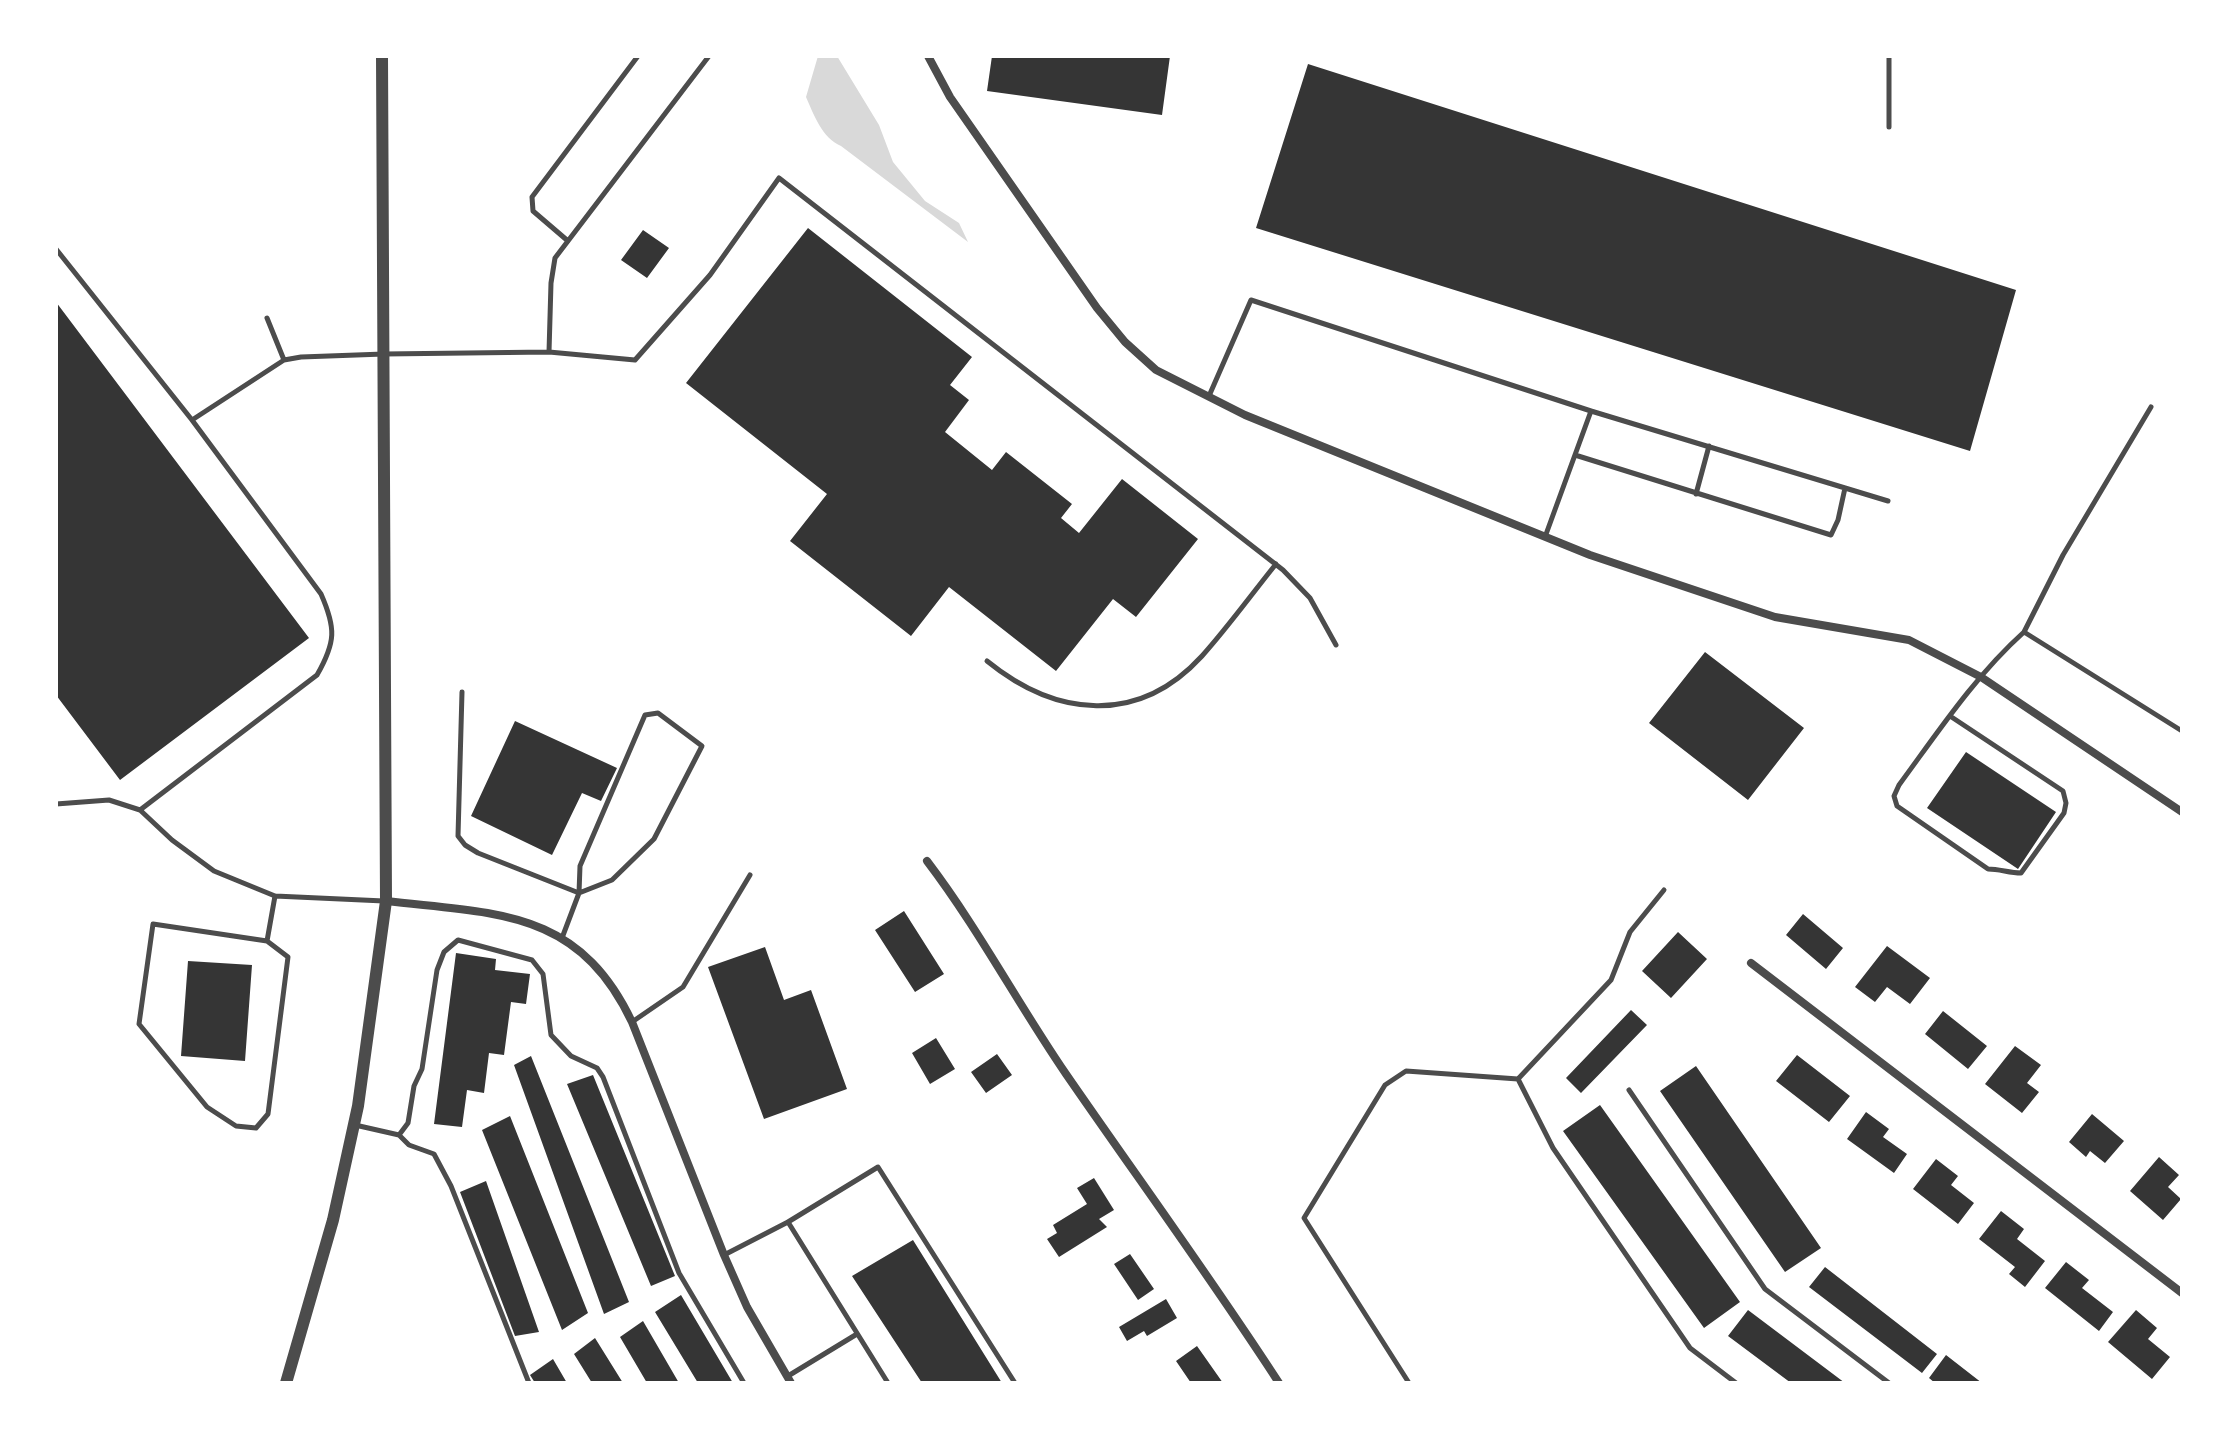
<!DOCTYPE html>
<html>
<head>
<meta charset="utf-8">
<style>
	body { margin:0 }
	#map { position:relative; width:2238px; height:1439px; overflow:hidden; background:#fff; font-family:"DejaVu Sans",sans-serif }
	canvas { display:block }
	.frame { position:absolute; inset:0; border:58px solid #fff; pointer-events:none }
</style>
</head>
<body>
<div id="map">
<canvas width="2238" height="1439"></canvas>
<div class="frame"></div>
</div>
<script>
const g = document.querySelector('canvas').getContext('2d');
g.lineJoin = 'round';
function fill(path, color) { g.fillStyle = color; g.fill(path, 'evenodd'); }
function stroke(path, color, width, dash) { g.strokeStyle = color; g.lineWidth = width; g.lineCap = dash ? 'butt' : 'round'; g.setLineDash(dash || []); g.stroke(path); }
fill(new Path2D(`
	M818 56H837L879 125 893 162 925 201 959 223 968 242 841 146C822 138 814 115 806 97Z`), '#d9d9d9');
fill(new Path2D(`
	M992 56H1170L1162 115 987 91Z
	M1308 64 2016 290 1970 451 1256 228Z
	M808 228 972 357 950 385 969 400 945 432 992 470 1006 452 1072 504 1061 518 1079 533 1122 479 1198 539 1136 617 1113 599 1056 671 949 587 911 636 790 541 827 494 686 383Z
	M643 230 669 248 647 278 621 260Z
	M56 302 309 638 120 780 56 695Z
	M1705 652 1804 728 1748 800 1649 723Z
	M515 721 617 768 601 801 582 793 552 855 471 816Z
	M1966 752 2056 812 2018 869 1927 808Z
	M904 911 944 974 915 992 875 930Z
	M1803 914 1843 948 1826 969 1786 935Z
	M1678 932 1707 959 1671 998 1642 971Z
	M1887 946 1930 978 1910 1004 1887 987 1875 1002 1855 987Z
	M765 947 784 1000 811 990 847 1089 764 1119 708 967Z
	M456 953 496 959 495 970 530 974 526 1004 511 1002 504 1055 489 1053 484 1093 467 1090 462 1127 434 1124Z
	M188 961 252 965 245 1061 181 1056Z
	M1631 1010 1647 1025 1581 1093 1566 1078Z
	M1943 1011 1987 1046 1968 1069 1925 1034Z
	M936 1038 955 1069 930 1084 912 1053Z
	M2015 1046 2041 1065 2027 1083 2039 1092 2022 1113 1985 1084Z
	M997 1054 1012 1075 986 1093 971 1072Z
	M1797 1055 1850 1096 1829 1122 1776 1081Z
	M531 1056 629 1302 604 1314 514 1065Z
	M1696 1066 1821 1248 1785 1272 1660 1091Z
	M593 1075 675 1276 651 1286 567 1084Z
	M1600 1105 1740 1302 1704 1328 1563 1131Z
	M1866 1112 1889 1129 1883 1137 1907 1154 1894 1173 1847 1139Z
	M2092 1114 2124 1141 2105 1163 2090 1151 2086 1157 2069 1142Z
	M510 1116 588 1313 562 1330 482 1130Z
	M2159 1157 2179 1175 2168 1187 2181 1199 2163 1220 2130 1191Z
	M1936 1159 1958 1176 1951 1185 1974 1203 1958 1224 1913 1189Z
	M1094 1178 1114 1210 1099 1219 1107 1227 1059 1257 1047 1239 1057 1233 1053 1225 1087 1204 1077 1188Z
	M486 1181 539 1332 515 1336 460 1192Z
	M2001 1211 2024 1229 2017 1239 2045 1261 2025 1287 2009 1274 2015 1267 1979 1239Z
	M913 1240 1002 1383H922L852 1276Z
	M1130 1254 1154 1289 1138 1300 1114 1264Z
	M2066 1262 2089 1280 2082 1288 2113 1312 2099 1331 2045 1288Z
	M1825 1267 1937 1354 1922 1373 1809 1287Z
	M681 1295 733 1383H698L655 1312Z
	M1166 1299 1177 1318 1147 1336 1144 1331 1127 1341 1119 1327Z
	M1748 1310 1845 1383H1791L1728 1336Z
	M2136 1310 2157 1328 2148 1339 2170 1357 2152 1379 2108 1342Z
	M643 1321 679 1383H647L620 1337Z
	M595 1338 623 1383H592L574 1354Z
	M1197 1346 1223 1383H1191L1176 1361Z
	M1946 1355 1982 1383H1935L1929 1378Z
	M553 1359 567 1383H535L530 1375Z`), '#353535');
stroke(new Path2D(`
	M1889 56V127
	M568 241 533 211 532 197 638 56
	M56 249 192 420 284 360 301 357 384 354 549 352 551 283 555 258 709 56
	M267 318 284 360
	M549 352 635 360 710 275 779 178 1283 570 1310 598 1336 645
	M1209 396 1251 300 1591 411 1545 537
	M1591 411 1888 501
	M1575 455 1831 535 1838 520 1845 488
	M1696 494 1709 446
	M2024 632 2063 555 2151 407
	M987 661C1056 717 1138 726 1202 656 1228 627 1251 595 1276 564
	M462 692 458 836 465 845 478 853 579 893 562 938
	M658 713 702 746 654 839 612 880 579 893 580 866 645 715Z
	M1950 716 2063 791 2066 803 2064 813 2021 873C2009 873 2000 869 1988 869L1897 806 1894 796 1899 785C1938 732 1975 676 2024 632L2182 731
	M56 804 109 800 140 810 317 675C336 642 336 628 321 594L192 420
	M140 810 172 840 214 871 275 896 384 901
	M267 941 153 924 139 1024 207 1107 236 1126 256 1128 268 1114 288 957 267 941 275 896
	M632 1022 683 987 750 875
	M1518 1079 1553 1148 1690 1348 1736 1383
	M1629 1090 1765 1289 1889 1383
	M355 1125 399 1135 409 1145 434 1154 451 1186 529 1383
	M399 1135 408 1123 414 1086 422 1069 437 970 444 952 458 940 532 960 543 974 551 1035 571 1056 597 1068 603 1077 679 1273 744 1383
	M788 1222 878 1167 1015 1383
	M724 1255 788 1222 888 1383
	M788 1376 857 1334
	M1409 1383 1304 1218 1385 1085 1406 1071 1518 1079 1611 980 1630 932 1664 890`), '#4c4c4c', 5);
stroke(new Path2D(`
	M928 56 950 97 1097 308 1125 342 1156 370 1245 415 1590 555 1775 617 1909 640 1981 677 2182 812
	M927 861C978 928 1018 1004 1066 1074 1137 1177 1211 1278 1279 1383
	M386 901C495 914 578 908 632 1022L724 1255 747 1307 791 1383
	M1751 963 2182 1293`), '#4c4c4c', 8);
stroke(new Path2D(`
	M286 1383 333 1220 358 1106 386 901 382 56`), '#4c4c4c', 12);
</script>
</body>
</html>
